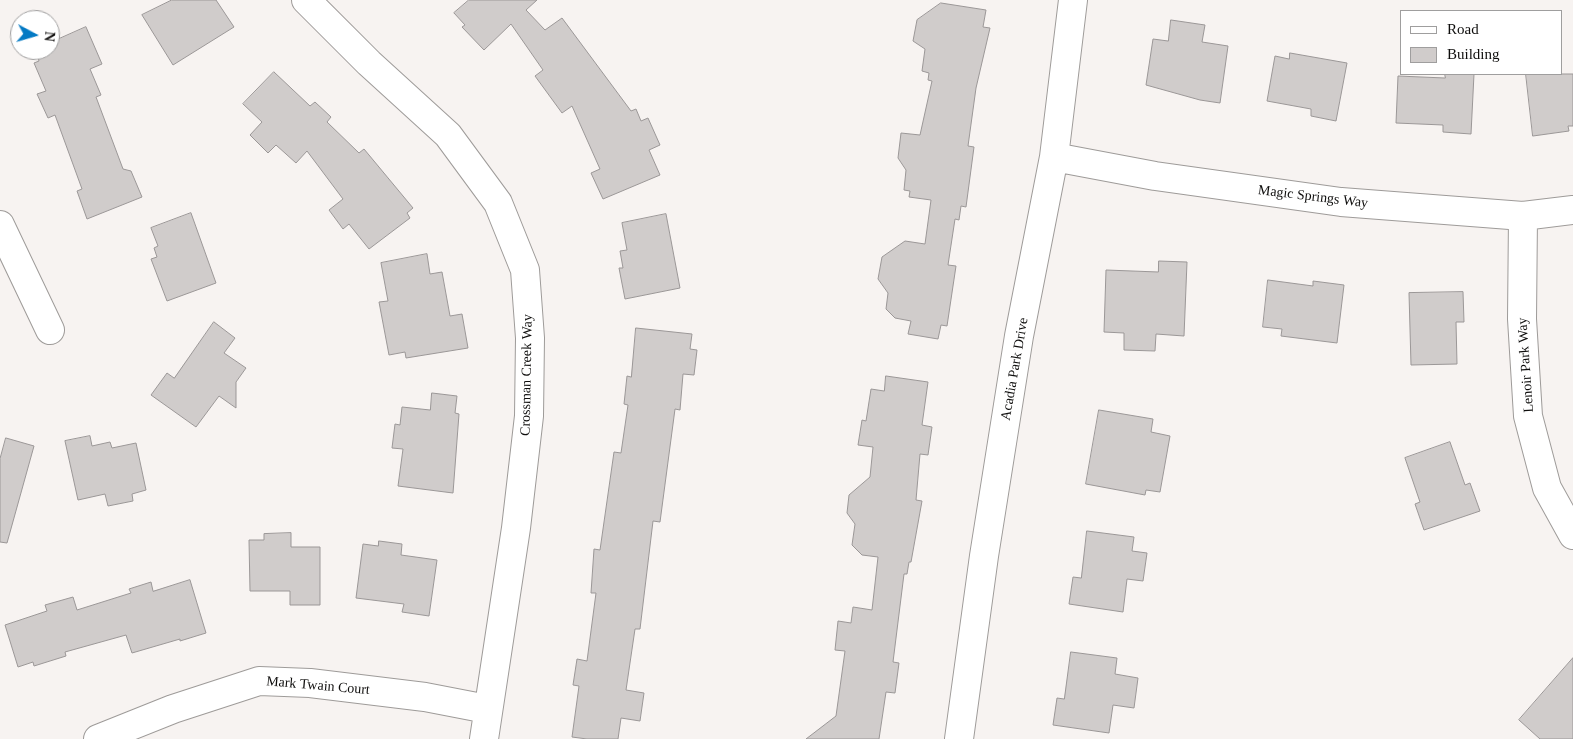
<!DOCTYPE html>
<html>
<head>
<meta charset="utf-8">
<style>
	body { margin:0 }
	#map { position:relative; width:1573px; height:739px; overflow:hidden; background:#f7f3f1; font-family:Georgia,serif }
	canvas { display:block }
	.legend { position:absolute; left:1400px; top:10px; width:162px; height:65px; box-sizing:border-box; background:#fff; border:1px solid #9f9e9e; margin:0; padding:6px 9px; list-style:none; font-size:15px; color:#0e0d0c }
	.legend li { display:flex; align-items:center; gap:10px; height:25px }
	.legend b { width:25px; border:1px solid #9f9e9e }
	.north { position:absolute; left:10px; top:10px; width:50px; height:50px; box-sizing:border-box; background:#fff; border:1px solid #9f9e9e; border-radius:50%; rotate:96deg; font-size:14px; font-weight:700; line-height:20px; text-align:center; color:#0e0d0c }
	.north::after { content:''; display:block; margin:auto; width:18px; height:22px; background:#047ac4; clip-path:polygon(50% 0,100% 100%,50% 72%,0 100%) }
</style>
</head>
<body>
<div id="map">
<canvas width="1573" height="739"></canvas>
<ul class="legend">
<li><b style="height:6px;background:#fff"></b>Road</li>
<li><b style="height:14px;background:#d0cccb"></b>Building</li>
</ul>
<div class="north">N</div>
</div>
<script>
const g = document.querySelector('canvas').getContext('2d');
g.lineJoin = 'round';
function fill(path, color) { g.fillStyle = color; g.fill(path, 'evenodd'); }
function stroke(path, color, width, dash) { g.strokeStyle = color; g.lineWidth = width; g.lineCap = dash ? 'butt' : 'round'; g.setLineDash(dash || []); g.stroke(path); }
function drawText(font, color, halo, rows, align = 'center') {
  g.font = font + ' Georgia,serif'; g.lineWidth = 4.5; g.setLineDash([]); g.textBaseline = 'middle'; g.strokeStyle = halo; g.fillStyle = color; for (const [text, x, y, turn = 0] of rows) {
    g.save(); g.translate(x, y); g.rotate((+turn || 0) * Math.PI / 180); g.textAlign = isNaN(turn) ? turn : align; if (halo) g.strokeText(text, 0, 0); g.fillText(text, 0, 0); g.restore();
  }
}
const building = new Path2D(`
	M172 0H216L234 27 173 65 142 15Z
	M469 0H537L526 10 545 30 562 18 631 111 636 109 641 121 648 118 660 145 649 150 660 175 603 199 591 173 600 169 572 106 562 113 535 76 543 70 511 24 484 50 462 27 465 25 454 13Z
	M941 3 986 10 983 27 990 28 976 88 968 146 974 147 966 207 961 206 959 220 955 219 948 265 956 266 947 326 941 325 938 339 908 334 911 321 895 318 886 309 888 293 878 279 882 257 905 241 925 244 931 200 909 197 910 191 904 190 906 170 898 158 901 133 920 135 932 81 928 80 929 73 922 71 925 49 913 41 917 20Z
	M1171 20 1205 25 1202 42 1228 46 1220 103 1200 100 1146 85 1153 39 1168 41Z
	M86 27 102 64 90 69 101 95 96 97 123 169 131 171 142 197 87 219 77 191 82 189 55 115 48 118 37 94 46 91 34 63 39 61 35 50H50V43Z
	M1290 53 1347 63 1336 121 1311 116V109L1267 101 1275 56 1289 59Z
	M274 72 310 106 315 102 331 117 327 122 359 153 364 149 413 208 407 213 410 218 369 249 349 224 343 229 329 210 343 199 307 151 296 163 276 145 268 153 250 135 262 122 243 104Z
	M1445 74H1474L1471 134 1443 132V125L1396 123 1398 76 1445 78Z
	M1526 74H1573V126H1568L1569 131 1533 136Z
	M191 213 216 283 167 301 151 259 157 257 154 248 158 246 151 228Z
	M666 214 680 288 625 299 619 268H623L620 251 627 250 622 223Z
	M427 254 430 274 442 272 450 316 462 314 468 348 406 358 405 352 389 355 379 302 388 301 381 263Z
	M1159 261 1187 262 1184 336 1156 334 1155 351 1124 350V333L1104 332 1106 270 1158 272Z
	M1268 280 1313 286V281L1344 285 1337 343 1281 336 1282 329 1263 327Z
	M1463 292 1464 322H1456L1457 364 1411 365 1409 293Z
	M214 322 235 338 224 353 246 368 236 382V408L219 396 196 427 151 395 167 373 174 378Z
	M636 328 692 334 690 349 697 350 694 375 683 374 680 410 675 409 660 522 653 521 640 629H635L626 690 644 693 640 721 621 718 618 739H587L572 737 579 686 573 685 577 659 587 661 596 593H591L594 549 600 550 614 452 621 453 628 405 624 404 627 376 631 377Z
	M886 376 928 382 922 425 932 427 928 455 920 454 916 500 922 501 911 562H909L907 574H904L893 662 899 663 895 693 886 692 879 739H806L836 716 845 651 835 650 838 621 851 623 853 607 872 610 878 557 862 555 852 545 855 524 847 513 849 495 870 477 873 447 858 445 862 420 866 421 871 389 884 391Z
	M432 393 457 396 455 413 459 414 453 493 398 486 403 449 392 448 395 424 400 425 402 407 430 410Z
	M1099 410 1153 419 1151 432 1170 436 1160 492 1146 490 1145 495 1086 484Z
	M90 436 92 446 110 442 112 448 136 443 146 490 132 494 133 501 108 506 105 494 78 500 65 441Z
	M6 438 34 446 7 543 0 542V459Z
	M1450 442 1465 485 1470 483 1480 511 1424 530 1415 504 1420 502 1405 458Z
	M1087 531 1134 537 1132 551 1147 553 1143 581 1127 579 1123 612 1069 604 1073 577 1081 578Z
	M291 533V547H320V605H290V591H250L249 540H264V534Z
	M379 541 402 544 401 555 437 560 429 616 402 612 404 604 356 598 363 544 378 546Z
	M190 580 206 633 180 641V639L132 653 126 635 65 652 66 656 34 666 33 662 18 667 5 625 47 611 45 605 73 597 77 610 131 593 129 589 151 582 153 591Z
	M1071 652 1117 658 1115 674 1138 678 1134 708 1113 705 1109 733 1053 725 1057 698 1064 699Z
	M1573 658V739H1540L1519 720Z`);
fill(building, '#d0cccb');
stroke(building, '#9b9797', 1);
const street = new Path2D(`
	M306 0 369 63 448 135 498 203 525 270 530 338 529 416 516 528 484 739
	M1054 157 1155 176 1341 202 1523 216 1573 210
	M1523 216 1522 319 1528 416 1547 488 1573 535
	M0 225 50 330
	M98 739 173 709 259 681 310 683 425 697 487 709
	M959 739 984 556 1019 336 1054 157 1073 0`);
stroke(street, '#9e9b99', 30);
stroke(street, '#fff', 28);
drawText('14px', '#0e0d0c', '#fff', [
	["Magic Springs Way",1313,197,7],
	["Lenoir Park Way",1526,365,-94],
	["Acadia Park Drive",1015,369,-80],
	["Crossman Creek Way",527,375,-89],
	["Mark Twain Court",318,686,5]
]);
</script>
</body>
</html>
